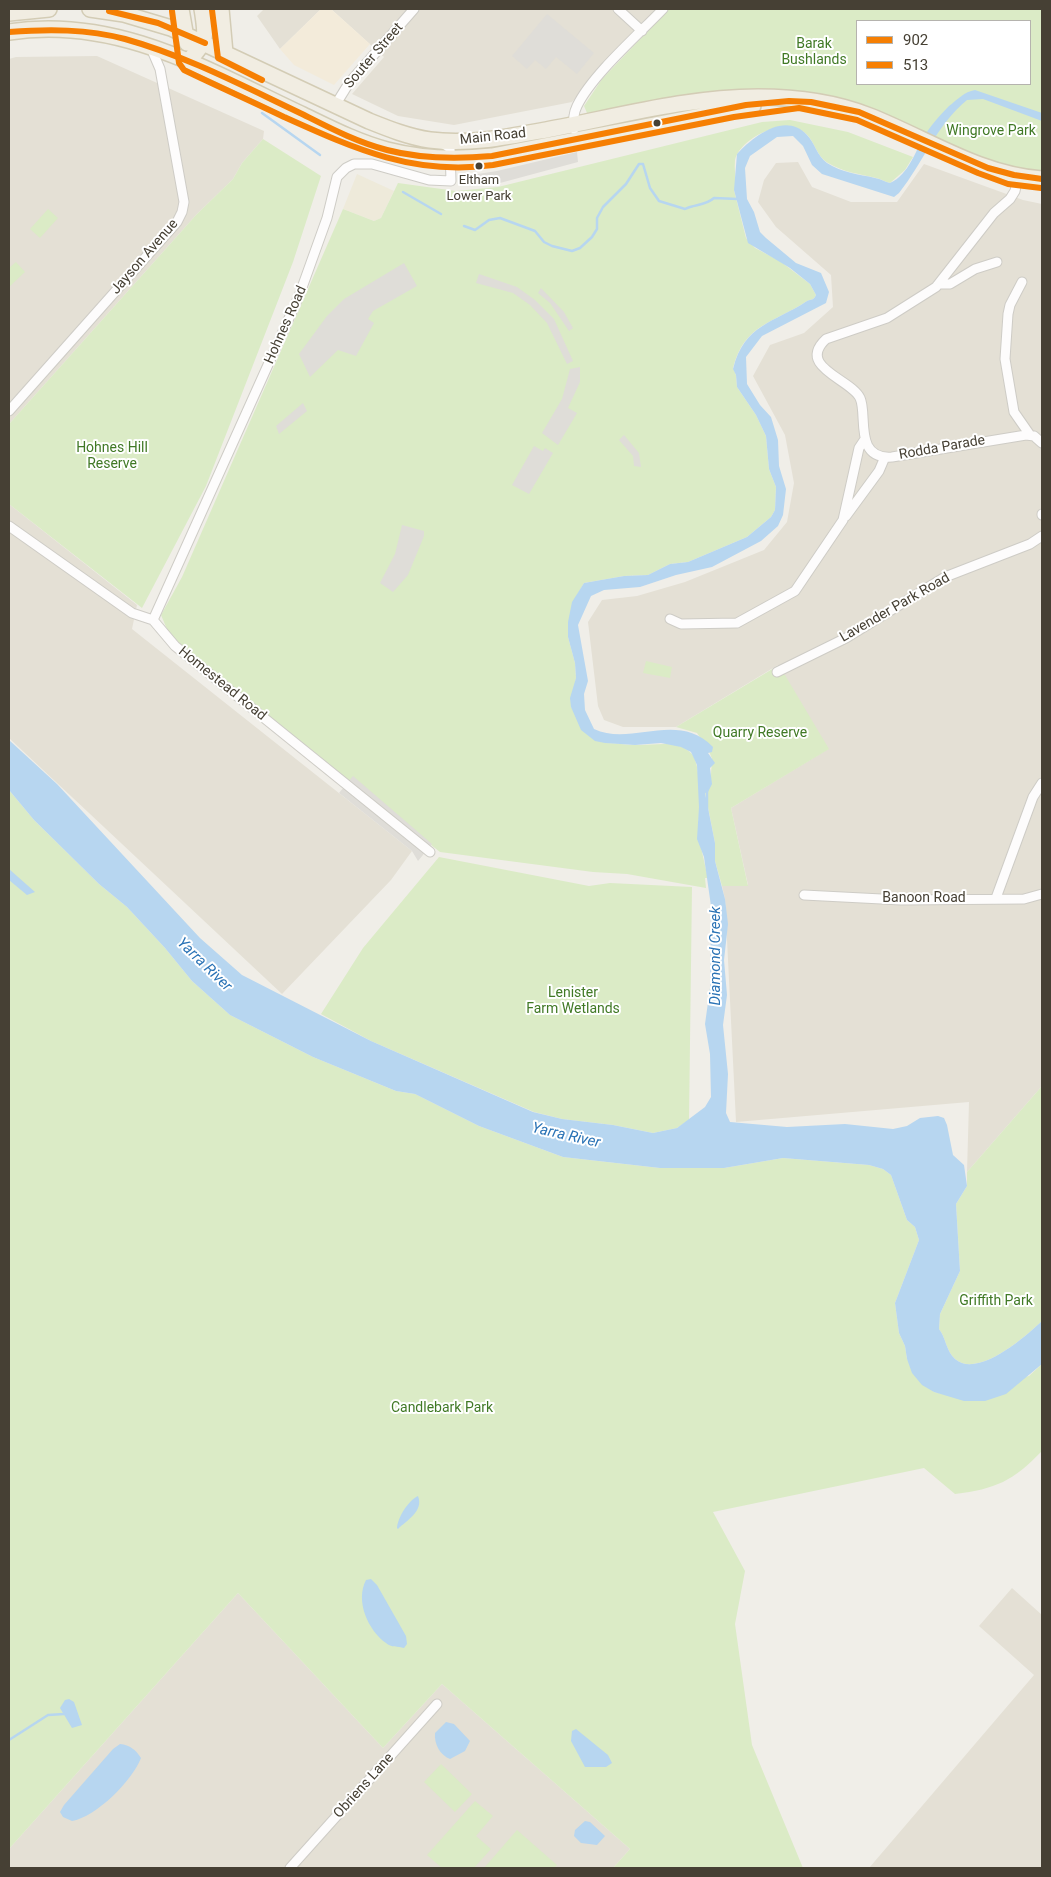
<!DOCTYPE html>
<html>
<head>
<meta charset="utf-8">
<style>
	body { margin:0 }
	#map { position:relative; width:1051px; height:1877px; overflow:hidden; background:#f0eee8; font-family:Roboto,sans-serif }
	canvas { display:block }
	.frame { position:absolute; inset:0; border:10px solid #464034; pointer-events:none }
	.legend { position:absolute; left:856px; top:20px; width:175px; height:65px; box-sizing:border-box; background:#fff; border:1px solid #b5b3ae; margin:0; padding:6px 9px; list-style:none; font-size:15px; color:#464034 }
	.legend li { display:flex; align-items:center; gap:10px; height:25px }
	.legend b { width:25px; border:1px solid #b5b3ae }
</style>
</head>
<body>
<div id="map">
<canvas width="1051" height="1877"></canvas>
<div class="frame"></div>
<ul class="legend">
<li><b style="height:6px;background:#f67f03"></b>902</li>
<li><b style="height:6px;background:#f67f03"></b>513</li>
</ul>
</div>
<script>
const g = document.querySelector('canvas').getContext('2d');
g.lineJoin = 'round';
function fill(path, color) { g.fillStyle = color; g.fill(path, 'evenodd'); }
function stroke(path, color, width, dash) { g.strokeStyle = color; g.lineWidth = width; g.lineCap = dash ? 'butt' : 'round'; g.setLineDash(dash || []); g.stroke(path); }
function drawText(font, color, halo, rows, align = 'center') {
  g.font = font + ' Roboto,sans-serif'; g.lineWidth = 4; g.setLineDash([]); g.textBaseline = 'middle'; g.strokeStyle = halo; g.fillStyle = color; for (const [text, x, y, turn = 0] of rows) {
    g.save(); g.translate(x, y); g.rotate((+turn || 0) * Math.PI / 180); g.textAlign = isNaN(turn) ? turn : align; if (halo) g.strokeText(text, 0, 0); g.fillText(text, 0, 0); g.restore();
  }
}
fill(new Path2D(`
	M264 9H321L280 49 257 16Z
	M331 9H657L611 56 572 102 454 125 398 116 352 94 384 57Z
	M97 56 264 131 263 139 242 163 233 179 196 215 9 424V59L16 57Z
	M798 162 812 187 851 202H897L924 164 1023 200 1042 204V1086L967 1172 969 1102 736 1122 725 899 722 886 748 885 731 808 828 749 778 665 676 727H623L604 720 598 706 588 622 602 600 637 596 685 582 764 550 787 522 794 483 785 435 753 376 770 345 804 333 833 307 831 275 776 227 758 202 764 180 776 163Z
	M9 504 137 605 132 629 412 851 391 880 282 994 9 738Z
	M1012 1588 1042 1615V1868H869L1034 1675 979 1626Z
	M238 1593 383 1748 442 1684 630 1849 613 1868H9V1849Z`), '#e4e0d5');
fill(new Path2D(`
	M321 9H331L370 44 334 85 294 65 280 49Z`), '#f3ebda');
fill(new Path2D(`
	M357 174 394 191 381 218 374 221 343 209Z`), '#eeeada');
fill(new Path2D(`
	M669 9H1042V172H1032L976 158 832 98 587 113 584 106 602 79ZM857 21H1030V84H857Z
	M790 120 848 132 913 157 905 170 890 183C885 182 881 179 876 178 859 174 843 172 828 163 816 156 815 141 805 133 785 116 740 138 735 160 734 169 736 178 736 187L734 190 746 238 755 248 780 261 810 284 816 295C814 300 812 299 807 301 774 323 744 324 733 368L736 375 737 387 756 415 766 436 769 469 776 487 775 510 771 517 747 537 688 562 670 564 648 575 624 576 584 583 577 595 568 637 575 663 576 678 571 707 605 743C616 743 626 745 636 745 654 746 676 739 691 753 703 764 698 815 699 832 700 846 704 860 707 874V878H705L706 888 627 874 593 872 440 852 196 661 169 634 161 615 182 577 343 209 374 221 381 218 398 183 456 191 498 187 762 122Z
	M263 139 321 176 293 262 206 486 142 608 9 504V424L196 215 233 179 242 163Z
	M48 209 58 218 40 238 30 229Z
	M16 262 25 272 9 287V268Z
	M646 661 672 667 670 678 643 673Z
	M779 665 829 749 731 808 748 886H722L715 861V843L705 792 711 774 712 759 709 751 697 733 676 727Z
	M9 790 34 820 99 884 127 907 165 948 192 981 230 1015 313 1057 396 1091 415 1094 479 1126 563 1157 660 1168H724L783 1158 869 1165 883 1169 891 1175 907 1220 915 1227 919 1240 895 1303 899 1333 905 1346 907 1359 934 1392 944 1394 1029 1376 1042 1364V1451C1013 1481 996 1489 955 1494L924 1468 713 1512 745 1571 735 1624 752 1745 803 1868H613L630 1849 442 1684 383 1748 238 1593 9 1849Z
	M439 857 589 886 610 883 692 887 689 1120 677 1128 653 1133 613 1125 562 1119 534 1112 371 1041 321 1014 363 948Z
	M1042 1086V1321C1026 1336 978 1379 955 1359 946 1351 946 1338 939 1329L940 1314 960 1271 956 1204 967 1186V1172Z
	M441 1764 472 1794 455 1812 424 1782Z
	M475 1801 493 1816 476 1836 491 1849 474 1868H442L427 1855Z
	M517 1830 557 1865 554 1868H484Z`), '#dbebc6');
fill(new Path2D(`
	M547 14 594 53 577 74 556 57 546 69 535 60 527 69 512 56Z
	M577 152 578 162 500 183 465 184V176L497 171Z
	M404 263 417 286 373 311 368 319 374 323 356 356 338 350 310 377 299 354 327 316 344 299Z
	M479 274 517 287 535 300 554 319 573 361 567 364 547 323 530 305 513 293 476 283Z
	M541 288 564 312 573 328 569 331 550 303 538 293Z
	M580 367V382L568 408 577 413 558 445 542 433 562 399 570 369Z
	M303 403 307 411 279 434 276 426Z
	M624 435 639 453 641 467 634 466 633 456 619 440Z
	M534 446 543 451 545 448 553 453 529 494 512 485Z
	M402 525 424 531V536L408 575 393 592 380 583 395 554Z
	M353 776 432 844 418 861 412 851 339 793Z`), '#dfddd8');
fill(new Path2D(`
	M975 90 1042 113V121L983 99 967 100C937 124 923 163 899 193L894 197 822 174 812 165 803 146 793 136 777 137 750 156 745 168 747 199 754 212 760 232 766 238 796 263 821 273 829 292 826 303 762 336 746 357 747 384 760 405 771 417 778 440 779 466 786 489 783 515 778 526 761 541 712 567 676 575 640 587 604 590 591 596 578 625 588 681 584 694 585 710 594 729C631 747 677 710 713 747L712 752 708 753 715 763 710 768 712 784 708 792 705 793 715 843V861L725 899 728 924 724 960 727 995 723 1025 728 1074 726 1113 730 1122 787 1127 845 1124 893 1129 907 1126 920 1118 938 1116 944 1118 947 1125 953 1155 964 1165 967 1186 956 1204 960 1271 940 1314 939 1329C946 1338 946 1351 955 1359 978 1379 1026 1336 1042 1321V1364L1006 1394 985 1401H964L934 1392 922 1385 912 1373 907 1359 905 1346 899 1333 895 1303 919 1240 915 1227 907 1220 891 1175 883 1169 869 1165 783 1158 724 1168H660L563 1157 479 1126 415 1094 396 1091 313 1057 230 1015 192 981 165 948 127 907 99 884 34 820 9 790V740L57 784 200 938 242 975 371 1041 533 1112 562 1119 613 1125 653 1133 677 1128 705 1107 711 1097 710 1054 705 1024 710 988 711 906 704 857 697 839 699 807 697 765 691 752 681 747 661 743 635 745 605 743 595 741 581 730 571 707 570 698 576 678 575 663 568 637V622L572 602 584 583 624 576 648 575 670 564 688 562 747 537 771 517 775 510 776 487 769 469 766 436 756 415 737 387 736 375 733 369C744 324 774 323 807 301 812 299 814 300 816 295L810 284 790 268 748 243 734 190 737 154C753 137 785 111 807 135 815 143 817 156 827 163 842 173 859 174 875 178 881 179 885 182 890 183 909 175 916 149 926 133 933 123 941 114 949 106 958 99 964 92 975 90Z
	M9 869 35 892 27 895 9 880Z
	M418 1496C424 1511 407 1520 398 1529L397 1528C398 1517 408 1501 418 1496Z
	M371 1579 377 1585 406 1636 407 1644 404 1648C398 1646 391 1648 386 1643 368 1630 355 1601 366 1580Z
	M69 1699 74 1702 82 1725 72 1728 60 1708 65 1700Z
	M446 1722 454 1724 470 1741 465 1751 450 1759C440 1755 434 1744 435 1733Z
	M576 1729 608 1755 612 1763 606 1767H585L571 1741 572 1731Z
	M120 1744C130 1745 136 1750 141 1758 132 1781 96 1817 72 1821L63 1817 60 1812 64 1805 113 1749Z
	M585 1821 590 1822 605 1836 597 1845 581 1843 574 1836 575 1830Z`), '#b7d6f0');
stroke(new Path2D(`
	M262 113 320 155
	M403 192 441 214
	M464 226 475 230 489 220 500 218 535 231 544 242 552 246 572 251 580 248 592 237 597 229V218L603 207 626 184 639 164H643L650 188 659 201 685 209C695 204 705 206 714 198L738 199
	M707 812V790
	M9 1740 48 1715 64 1714`), '#b7d6f0', 2.5);
const street = new Path2D(`
	M618 9 642 31
	M336 104 349 83 414 9
	M574 129C573 121 573 114 577 106 592 75 638 35 663 9
	M1018 176 1015 191 1010 199 994 213 936 287 887 318 826 339C796 367 851 379 860 398 868 414 853 460 892 457L1026 435 1034 436 1042 443
	M1022 282 1010 305 1008 314 1005 359 1014 412 1030 435
	M939 284H950L975 269 997 262
	M9 411 177 222 182 212 184 202 160 69 151 48
	M1042 514V515
	M846 516 879 471 885 457
	M9 526 132 613 153 620 175 646 430 852
	M670 619 681 624 737 623 795 591 843 520 859 448 865 439
	M153 620 299 296 327 218 337 177 346 168 354 164H372L429 180 451 181 450 148 440 142
	M777 672 846 638 945 577 1030 544 1042 536
	M804 895 901 900 1024 899 1042 894
	M996 898 1033 797 1042 783
	M290 1868 437 1704`);
const primary = new Path2D(`
	M90 9 124 14 171 28 369 121C389 129 409 137 430 140 469 145 508 137 546 130 616 117 687 97 758 97 796 97 835 102 870 116 926 138 980 175 1042 179
	M181 9 187 43
	M221 9 225 53
	M9 13 49 9
	M9 32C117 15 209 71 303 115 330 128 357 142 387 150 422 159 457 160 492 156L753 106
	M188 62C207 40 207 38 202 9`);
stroke(street, '#ceccc6', 11);
stroke(primary, '#d3ccb5', 18);
stroke(street, '#fdfcfc', 9);
stroke(primary, '#f1ede2', 15);
stroke(new Path2D(`
	M109 11 158 23 205 43
	M9 32C49 29 87 29 125 39 186 56 243 86 300 113 328 127 356 142 387 150 421 159 457 159 492 156L746 105 789 101 811 102 859 112 988 168 1014 175 1042 179`), '#f67f03', 6);
stroke(new Path2D(`
	M212 10 218 58 262 80
	M172 11 179 63 184 70C217 86 251 101 284 117 355 149 414 176 493 165L734 117 799 108 857 120 978 173 1008 184 1041 188`), '#f67f03', 6);
for (const [x, y, r, color] of [
	[657,123,4.5,"#464034"],
	[479,166,4.5,"#464034"]
]) { const dot = new Path2D(); dot.arc(x, y, r, 0, 2 * Math.PI); g.fillStyle = color; g.fill(dot); stroke(dot, '#fff', 2); }
drawText('13px', '#464034', '#fff', [
	["Eltham",479,181],
	["Lower Park",479,197]
]);
drawText('14px', '#407925', '#fff', [
	["Barak",814,44],
	["Bushlands",814,60],
	["Wingrove Park",991,131],
	["Hohnes Hill",112,448],
	["Reserve",112,464],
	["Quarry Reserve",760,733],
	["Lenister",573,993],
	["Farm Wetlands",573,1009],
	["Griffith Park",996,1301],
	["Candlebark Park",442,1408]
]);
drawText('14px', '#464034', '#fff', [
	["Souter Street",374,56,-49],
	["Main Road",493,137,-6],
	["Jayson Avenue",145,257,-49],
	["Hohnes Road",286,325,-66],
	["Rodda Parade",942,448,-10],
	["Lavender Park Road",895,608,-30],
	["Homestead Road",222,684,39],
	["Banoon Road",924,898],
	["Obriens Lane",364,1786,-48]
]);
drawText('italic 15px', '#2972b5', '#fff', [
	["Diamond Creek",716,956,-90],
	["Yarra River",204,965,44],
	["Yarra River",566,1136,13]
]);
</script>
</body>
</html>
